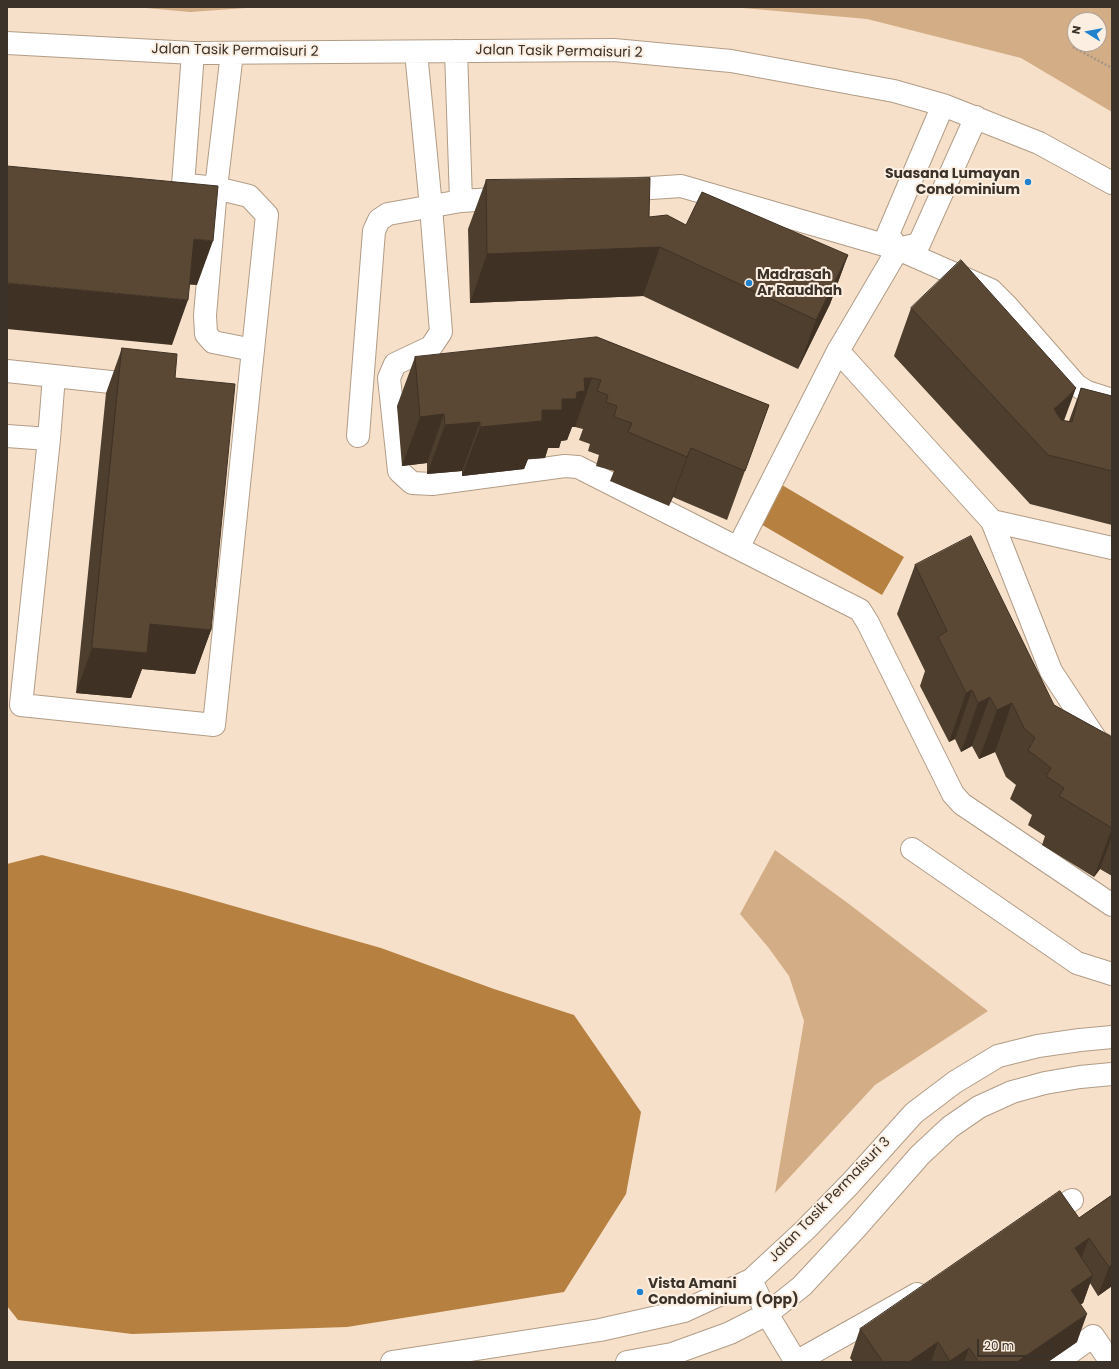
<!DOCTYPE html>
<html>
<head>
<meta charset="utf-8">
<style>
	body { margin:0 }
	#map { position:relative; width:1119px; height:1369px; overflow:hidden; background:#f6e0c9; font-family:Poppins,sans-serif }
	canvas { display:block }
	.frame { position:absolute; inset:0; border:8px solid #3b322a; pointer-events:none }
	.north { position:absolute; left:1067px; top:12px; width:40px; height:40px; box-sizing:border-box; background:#fcefe1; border:1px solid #afa398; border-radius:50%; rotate:281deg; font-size:11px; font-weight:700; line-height:16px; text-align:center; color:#3b322a }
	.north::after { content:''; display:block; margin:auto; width:14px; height:18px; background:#2281cd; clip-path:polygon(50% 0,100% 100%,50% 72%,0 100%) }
	.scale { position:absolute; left:977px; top:1339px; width:75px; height:18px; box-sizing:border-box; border:2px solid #3b322a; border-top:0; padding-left:5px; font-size:12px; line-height:14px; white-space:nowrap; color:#3b322a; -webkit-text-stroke:3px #fcefe1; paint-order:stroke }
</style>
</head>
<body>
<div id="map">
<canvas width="1119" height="1369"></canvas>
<div class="frame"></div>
<div class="north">N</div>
<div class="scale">20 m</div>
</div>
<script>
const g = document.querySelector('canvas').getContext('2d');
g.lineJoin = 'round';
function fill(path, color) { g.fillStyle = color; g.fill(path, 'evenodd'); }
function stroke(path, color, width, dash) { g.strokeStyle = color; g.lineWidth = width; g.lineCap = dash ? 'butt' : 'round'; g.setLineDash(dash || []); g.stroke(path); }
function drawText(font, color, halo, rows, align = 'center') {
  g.font = font + ' Poppins,sans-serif'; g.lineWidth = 4; g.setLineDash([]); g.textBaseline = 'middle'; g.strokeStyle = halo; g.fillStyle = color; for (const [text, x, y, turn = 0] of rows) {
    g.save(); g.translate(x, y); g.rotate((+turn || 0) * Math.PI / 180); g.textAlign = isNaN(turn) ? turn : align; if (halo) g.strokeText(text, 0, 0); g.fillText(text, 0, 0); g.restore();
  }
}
fill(new Path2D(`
	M135 7H260L190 12Z
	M732 7H1112V112L1021 58 867 19ZM1075 20H1099V44H1075Z
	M775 850 849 904 988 1011 875 1085 775 1193 804 1021 789 976 768 947 740 914Z`), '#d3ad85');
fill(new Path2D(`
	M782 485 904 557 882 595 759 523Z
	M42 855 184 892 381 948 494 989 574 1015 641 1112 626 1194 564 1292 347 1327 132 1334 18 1320 7 1306V864Z`), '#b68040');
const minor = new Path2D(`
	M7 43 193 53 614 50 731 61 894 91 943 105 1039 143 1112 183
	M456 51 461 201
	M416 52 431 207 441 332 431 347 395 364 389 378 399 471 412 483 432 484 565 466 578 467 860 610 868 623 953 794 962 804 1112 905
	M232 53 216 188 205 315 206 334 213 342 253 350
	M183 185 193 53
	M621 190 681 186 898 249 991 290 1007 306 1076 385 1087 392 1112 400
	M898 249 888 234 943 105
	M838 351 992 521 1112 548
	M7 371 139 385
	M54 376 49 439 21 705 214 725 267 215 249 196 216 188 188 185
	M7 436 49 439
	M358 436 374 231 379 220 388 214 461 201 509 198
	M992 521 1051 671 1097 741 1112 749
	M738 548 838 351 898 249 919 244 976 117
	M912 849 1077 963 1112 974
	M1042 1218 1072 1200
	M751 1280 767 1314 796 1362 917 1294
	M392 1362 600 1330 684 1311 751 1280 805 1230 850 1184 914 1113 955 1082 998 1056 1038 1046 1080 1040 1112 1037
	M627 1362 672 1354 730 1333 767 1314 802 1286 856 1228 920 1155 950 1127 979 1107 1012 1092 1045 1083 1080 1077 1112 1074
	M1057 1362 1093 1336 1111 1362`);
stroke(minor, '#b19d87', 24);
stroke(new Path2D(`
	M1073 47 1112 68`), '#a69585', 2.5, [2, 2]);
stroke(minor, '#fff', 22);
fill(new Path2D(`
	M486 180 686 225 848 255 830 304 798 369 643 296 470 303 468 229Z
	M911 308 1064 421H1069L1081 388 1112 396V525L1030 504 894 356Z
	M597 337 769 405 727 520 673 497 669 506 610 481 614 471 596 466 599 455 588 451 590 444 579 440 583 429 575 427H572L567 440 561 441 559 448H548L545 458 528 459 524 469 462 476V471L427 474V463L402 466 397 406 415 357Z
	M122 348 211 630 195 674 142 669 131 698 76 693 106 393Z
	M915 565 1054 705 1112 737V876L1100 869 1094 877 1042 845 1045 836 1028 825 1032 815 1010 799 1016 785 1006 777 995 752 979 759 972 746 961 752 955 739 949 742 920 686 925 671 897 614Z
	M1112 1195V1286L1098 1296 1090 1283 1083 1303 1081 1304 1077 1342 1048 1362H853L850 1358 860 1329 1079 1218Z`), '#4d3e2e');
fill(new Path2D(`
	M194 239 213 241 197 285 178 284Z
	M660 247 643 296 470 303 487 254Z
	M848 255 830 304 798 369 816 320Z
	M7 283 188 300 172 345 7 329Z
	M584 378H592L575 427H572L567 440 561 441 559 448H548L545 458 528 459 524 469 462 476 480 427 542 410 562 399 577 392Z
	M1076 388 1058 437 1054 409Z
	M444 414 427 463 402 466 420 417Z
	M480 422 462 471 427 474 445 425Z
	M691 448 673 497 669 506 687 457Z
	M150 624 211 630 195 674 142 669 131 698 76 693 92 648Z
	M972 690 955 739 949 742 966 693Z
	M990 697 972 746 961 752 978 703Z
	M1012 703 995 752 979 759 997 710Z
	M1112 828V836L1100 869 1094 877Z
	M1089 1238 1078 1267 1075 1248Z
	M1112 1265V1286L1098 1296 1109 1267Z
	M1093 1275 1083 1303 1061 1318 1071 1290Z
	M1087 1314 1077 1342 1048 1362H1017Z
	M938 1342 931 1362H909Z
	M969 1348 964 1362H950V1361Z`), '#3f3225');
const building = new Path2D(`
	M7 166 218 186 213 241 194 239 188 300 7 283Z
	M650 178 649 217 667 215 686 225 702 192 848 255 816 320 660 247 487 254 486 180Z
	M961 260 1076 388 1054 409 1061 420 1072 422 1081 388 1112 396V471L1048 455 911 308Z
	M597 337 769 405 745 471 691 448 687 457 628 432 632 423 614 417 617 406 606 402 608 395 597 391 601 380 592 378H584L585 391 577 392 576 399H562V410H542V421L480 427V422L445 425 444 414 420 417 415 357Z
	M122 348 177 354 175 378 235 384 211 630 150 624 147 653 92 648Z
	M971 536 1054 705 1112 737V828L1059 796 1064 788 1046 776 1051 768 1028 750 1035 738 1024 728 1012 703 997 710 990 697 978 703 972 690 966 693 938 637 947 631 915 565Z
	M1060 1191 1079 1218 1112 1195V1265L1109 1267 1089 1238 1075 1248 1093 1275 1071 1290 1087 1314 1017 1362H979L969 1348 950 1361 938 1342 909 1362H883L860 1329Z`);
fill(building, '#5a4835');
stroke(building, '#3f3225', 1);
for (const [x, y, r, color] of [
	[1028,182,4,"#2281cd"],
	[749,283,4,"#2281cd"],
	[640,1292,4,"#2281cd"]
]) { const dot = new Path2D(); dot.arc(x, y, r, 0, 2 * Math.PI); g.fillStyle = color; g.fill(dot); stroke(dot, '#fcefe1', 1.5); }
drawText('14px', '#3b322a', '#fcefe1', [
	["Jalan Tasik Permaisuri 2",235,51,1],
	["Jalan Tasik Permaisuri 2",559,52,1],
	["Jalan Tasik Permaisuri 3",830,1200,-46]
]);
drawText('bold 14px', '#3b322a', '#fcefe1', [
	["Suasana Lumayan",1020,174,"right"],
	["Condominium",1020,190,"right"],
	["Madrasah",757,275],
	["Ar Raudhah",757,291],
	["Vista Amani",648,1284],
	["Condominium (Opp)",648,1300]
], 'left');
</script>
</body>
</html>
